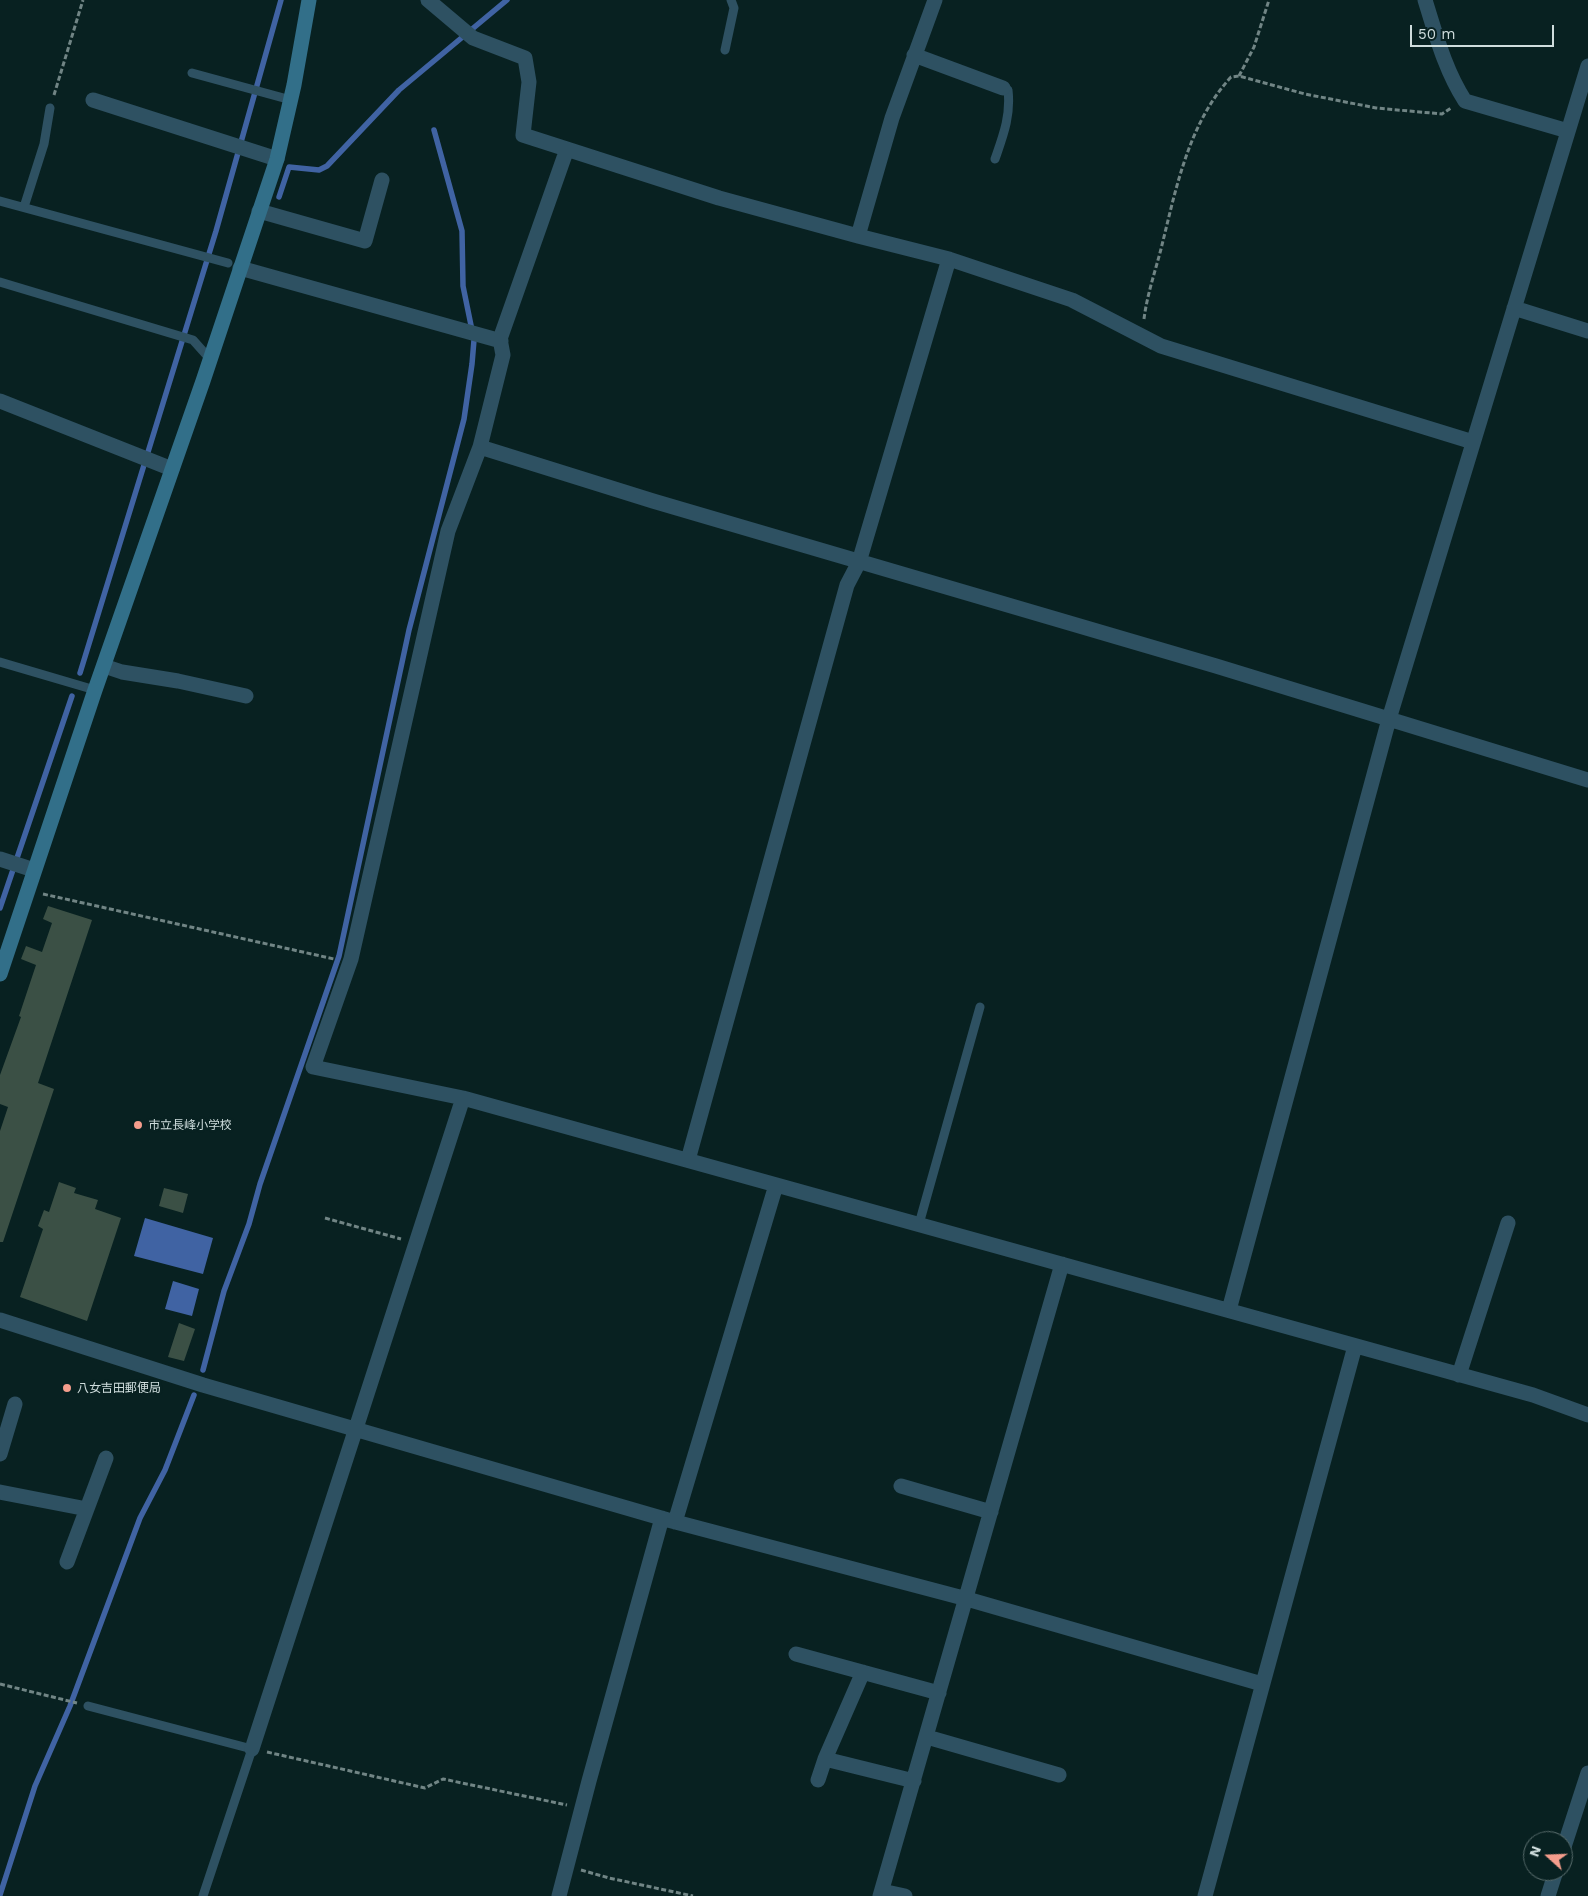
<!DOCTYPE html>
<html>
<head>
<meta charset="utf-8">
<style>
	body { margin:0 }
	#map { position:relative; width:1588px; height:1896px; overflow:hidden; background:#082121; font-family:"Work Sans",sans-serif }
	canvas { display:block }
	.north { position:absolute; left:1523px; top:1831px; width:50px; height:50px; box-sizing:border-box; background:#082121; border:1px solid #586c6c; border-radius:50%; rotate:290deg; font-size:14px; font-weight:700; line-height:20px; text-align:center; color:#cfdddd }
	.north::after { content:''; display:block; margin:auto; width:18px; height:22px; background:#f49d8c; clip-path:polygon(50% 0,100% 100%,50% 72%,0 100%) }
	.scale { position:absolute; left:1410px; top:25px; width:144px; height:22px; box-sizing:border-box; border:2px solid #cfdddd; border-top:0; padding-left:6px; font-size:15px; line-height:18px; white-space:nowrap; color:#cfdddd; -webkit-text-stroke:4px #082121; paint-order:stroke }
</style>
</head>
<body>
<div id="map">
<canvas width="1588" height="1896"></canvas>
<div class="north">N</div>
<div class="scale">50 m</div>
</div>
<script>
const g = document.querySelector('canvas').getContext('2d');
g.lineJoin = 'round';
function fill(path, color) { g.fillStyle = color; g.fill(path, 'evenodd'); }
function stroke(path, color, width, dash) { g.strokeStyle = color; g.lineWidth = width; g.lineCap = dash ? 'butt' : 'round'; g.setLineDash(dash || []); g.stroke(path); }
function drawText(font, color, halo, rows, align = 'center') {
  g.font = font + ' "Work Sans","Noto Sans JP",sans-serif'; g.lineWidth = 5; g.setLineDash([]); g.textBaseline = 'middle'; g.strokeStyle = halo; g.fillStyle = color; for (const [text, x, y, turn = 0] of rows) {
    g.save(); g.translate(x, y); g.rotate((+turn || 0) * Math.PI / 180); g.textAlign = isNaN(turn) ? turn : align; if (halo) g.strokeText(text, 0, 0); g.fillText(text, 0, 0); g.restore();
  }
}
fill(new Path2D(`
	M145 1218 213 1238 203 1274 134 1256Z
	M173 1281 199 1289 192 1316 165 1309Z`), '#4063a3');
stroke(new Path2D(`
	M279 197 289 167 319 170 327 166 399 90 507 0
	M80 673 216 231 281 0
	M0 908 72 696
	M203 1370 224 1291 249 1224 260 1184 339 956 409 630 464 419 472 364 474 340 463 286 462 231 434 130
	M0 1895 35 1786 70 1706 140 1518 165 1470 194 1395`), '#4063a3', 5.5);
fill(new Path2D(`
	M48 906 92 920 38 1083 54 1089 3 1242H0V1131L8 1107 0 1104V1075L21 1017 19 1016 36 965 21 959 26 946 42 952 52 923 43 919Z
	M59 1182 76 1188 74 1193 98 1200 95 1209 121 1218 87 1321 20 1297 43 1229 38 1226 44 1210 49 1212Z
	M164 1188 188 1194 183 1213 159 1206Z
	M179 1323 195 1329 184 1361 168 1357Z`), '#3b5045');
stroke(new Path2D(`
	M1239 76 1254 47 1269 0
	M54 95 83 0
	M1144 319C1147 295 1155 272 1161 249 1176 189 1188 124 1231 77L1239 76 1305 94 1376 108 1442 114 1451 108
	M43 894 334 959
	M325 1218 401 1239
	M0 1684 77 1703
	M267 1752 425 1788 443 1779 567 1805
	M581 1870 609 1878 693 1896`), '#718585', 3, [5, 2.5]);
stroke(new Path2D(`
	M725 50 734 8 731 0
	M192 73 291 100
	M995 159C1003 136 1011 116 1008 90L1003 88
	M0 201 228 263
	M24 207 44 144 50 108
	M0 282 193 340 210 359
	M0 662 95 690
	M919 1224 980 1007
	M88 1706 252 1749 203 1896`), '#2e5162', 9);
stroke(new Path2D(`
	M428 0 473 38 525 58 529 82 523 135 719 198 858 236 949 259 1072 300 1161 346 1473 442
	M1425 0C1436 35 1445 70 1465 101L1568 131
	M914 55 1003 88
	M93 100 277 159
	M567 149 500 339 503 355 480 447 448 531 351 959 313 1067 463 1098 1533 1395 1588 1415
	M259 211 365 241 382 180
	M858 236 892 118 935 0
	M240 268 501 341
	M1514 308 1588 331
	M0 401 172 469
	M480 447 653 501 1216 666 1588 780
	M104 666 122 672 178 681 246 696
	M0 859 34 870
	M688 1160 847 585 859 562 949 259
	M1229 1310 1389 719 1588 66
	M0 1320 203 1385 668 1520 967 1599 1262 1684
	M1459 1375 1508 1223
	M0 1454 15 1404
	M901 1486 991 1512
	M0 1492 87 1509
	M675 1522 776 1185
	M67 1562 106 1458
	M796 1654 939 1693
	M927 1737 1059 1775
	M252 1749 463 1098
	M825 1759 914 1781
	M818 1780 825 1759 863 1672
	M1563 1850 1588 1773
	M882 1891 905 1896
	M559 1896 589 1781 662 1518
	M880 1896 1062 1264
	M1205 1896 1355 1346
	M1548 1896 1556 1871`), '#2e5162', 15);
stroke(new Path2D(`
	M0 974 95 690 203 381 277 159 294 85 309 0`), '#326f89', 15);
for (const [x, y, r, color] of [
	[138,1125,5,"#f49d8c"],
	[67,1388,5,"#f49d8c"]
]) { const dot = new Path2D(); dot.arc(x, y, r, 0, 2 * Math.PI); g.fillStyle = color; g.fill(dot); stroke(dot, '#082121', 2); }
drawText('12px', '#cfdddd', '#082121', [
	["市立長峰小学校",148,1125],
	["八女吉田郵便局",77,1388]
], 'left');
</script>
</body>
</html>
